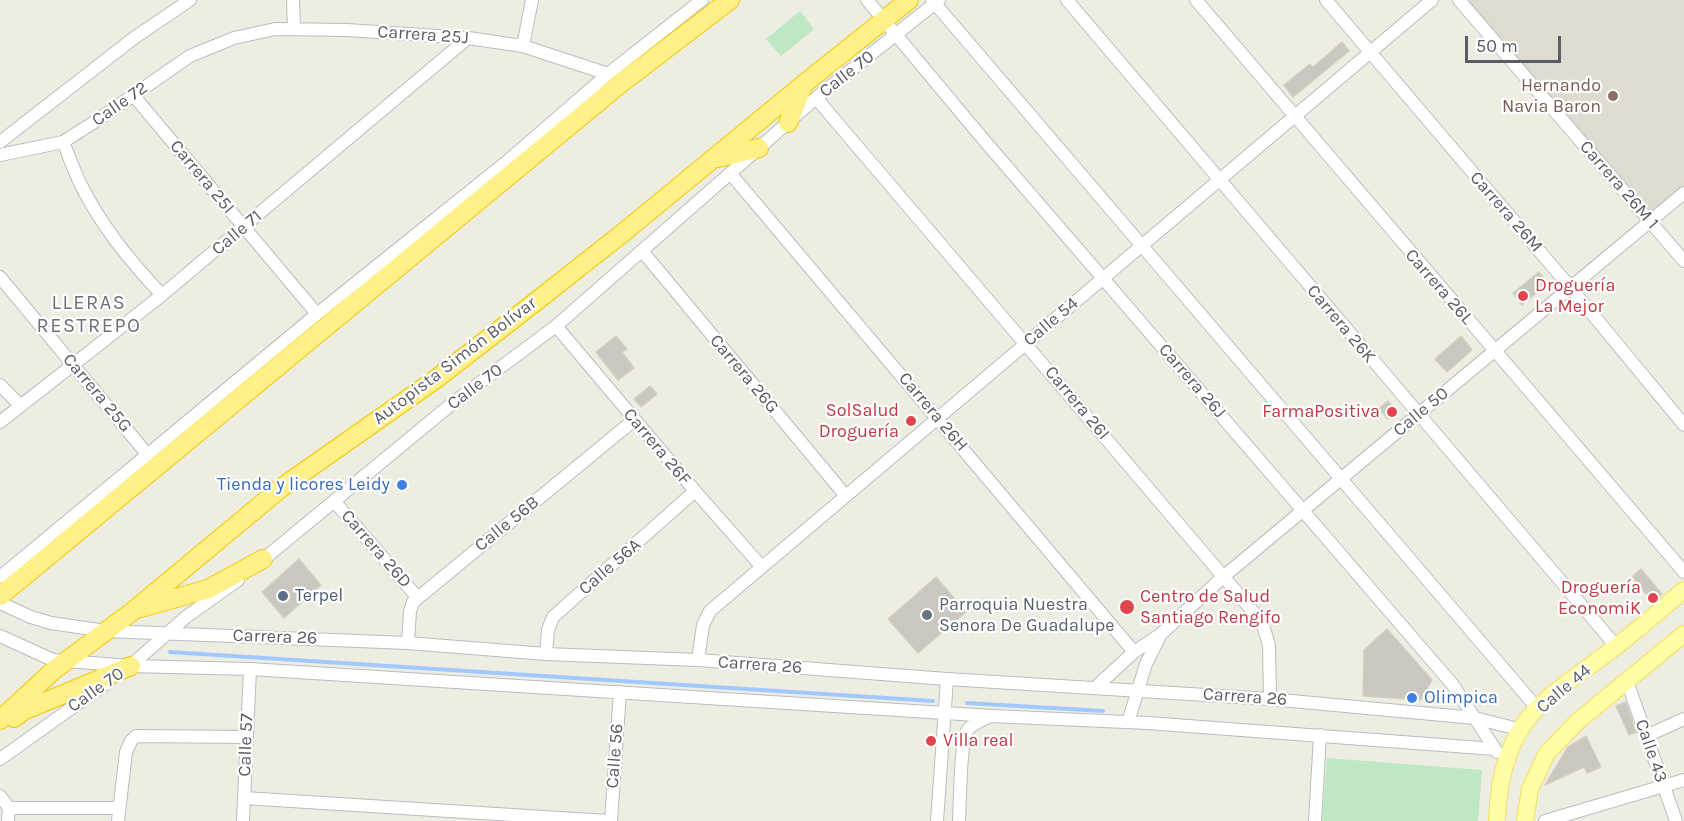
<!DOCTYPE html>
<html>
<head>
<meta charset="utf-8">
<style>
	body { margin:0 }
	#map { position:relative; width:1684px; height:821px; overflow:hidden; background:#eeede2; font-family:Karla,sans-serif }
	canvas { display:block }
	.scale { position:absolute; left:1465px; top:36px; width:96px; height:27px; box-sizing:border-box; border:3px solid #5b5d64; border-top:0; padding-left:8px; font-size:18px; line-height:21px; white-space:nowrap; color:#5b5d64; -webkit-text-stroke:4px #fff; paint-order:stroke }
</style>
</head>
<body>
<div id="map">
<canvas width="1684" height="821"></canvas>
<div class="scale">50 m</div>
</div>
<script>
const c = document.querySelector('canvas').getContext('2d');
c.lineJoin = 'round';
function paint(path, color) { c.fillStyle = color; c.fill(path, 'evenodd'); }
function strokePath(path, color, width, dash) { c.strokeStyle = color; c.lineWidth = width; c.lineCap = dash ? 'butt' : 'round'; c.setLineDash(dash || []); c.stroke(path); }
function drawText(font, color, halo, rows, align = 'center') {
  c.font = font + ' Karla,sans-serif'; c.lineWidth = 4.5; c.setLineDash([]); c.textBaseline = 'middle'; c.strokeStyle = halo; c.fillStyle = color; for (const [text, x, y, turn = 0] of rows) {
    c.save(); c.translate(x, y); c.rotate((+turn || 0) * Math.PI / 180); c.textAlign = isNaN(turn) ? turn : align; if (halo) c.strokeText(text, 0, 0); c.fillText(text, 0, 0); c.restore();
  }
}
paint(new Path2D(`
	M1459,0h225v193l-34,28z`), '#dedcd1');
paint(new Path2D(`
	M800,11l14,18 -33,27 -15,-17z
	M1327,758l155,12 -4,51h-156z`), '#bee7c3');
strokePath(new Path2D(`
	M170,652l763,49
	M967,703l136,8`), '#a1c9ff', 4);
const building = new Path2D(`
	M1342,42l7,9 -56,46 -9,-12 26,-21 3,3z
	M1539,272l9,11 -26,22 -9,-12z
	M616,336l11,13 -5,3 12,16 -16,12 -22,-28z
	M1461,336l11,14 -25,22 -12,-13z
	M650,386l7,8 -16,13 -7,-8z
	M1388,401l9,11 -9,7 -9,-11z
	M299,559l22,26 -37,33 -22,-26z
	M1641,569l21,25 -9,8 -21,-25z
	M936,577l30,35 -48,41 -30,-34z
	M1387,629l45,51 -11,20 -58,-4 1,-46z
	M1626,702l10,30 -7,3 -13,-29z
	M1586,736l15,31 -14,6 -3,-6 -39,18 23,-38z`);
paint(building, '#c9c7bf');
strokePath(building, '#d3d0c0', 1.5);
const minor = new Path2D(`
	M293,0l1,29
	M867,0l116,139 470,546 44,67
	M932,0l605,708
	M1067,0l549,646
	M1196,0l488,572
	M1326,0l244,287 114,138
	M1459,0l225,261
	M523,46l9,-46
	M133,95l184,219
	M816,98l446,524 7,23 1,54
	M0,142l134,-104 56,-38
	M63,142c6,14 11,29 18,43 21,42 49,76 81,110
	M0,155l63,-13 36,-23 91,-63 44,-18 41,-9 72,1 121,8 55,8 85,28
	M730,173l404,479
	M643,252l202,243
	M0,277l147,177
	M556,326l139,165 66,75
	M0,385l20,20
	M0,422l162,-127 306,-257
	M334,501l84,97
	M259,563l195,-161 102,-76 260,-228 123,-98
	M0,577l317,-263 187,-150 104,-90 94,-74
	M0,603l31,14 20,6 55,8 302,12 138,11 152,6 249,19 323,20 205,19 47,12
	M0,636l53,24 78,6 119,3 742,47 156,7 347,26
	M408,643l2,-32 3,-9 221,-182
	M546,654l2,-24 5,-13 142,-126
	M698,660l5,-35 7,-14 722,-611
	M128,668l58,-51 52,-37
	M1627,681l49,140
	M1096,687l38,-35 27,-18 62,-57 461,-384
	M1128,722l18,-58 14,-28
	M1646,736l38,-17
	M0,759l108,-77
	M0,796l9,12 -1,13
	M244,798l363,23
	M9,808h110
	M118,821l8,-69 5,-11 5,-5 111,1
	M243,821l7,-152
	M611,821l9,-129
	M937,821l10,-142
	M959,821c1,-16 1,-79 8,-90 4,-7 16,-11 23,-15
	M1315,821l5,-86
	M1545,821l139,-41`);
const major = new Path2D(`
	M1497,821c1,-40 11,-84 41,-114 20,-20 53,-41 76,-59 24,-18 47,-39 70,-58
	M1525,821l5,-32 17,-36 31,-32 106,-87`);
const highway = new Path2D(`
	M788,123l15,-37
	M718,158l41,-10
	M0,596l620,-512 110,-84
	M141,608l67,-19 55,-30
	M14,718l9,-7 108,-45
	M0,720l54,-50 79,-59 148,-123 155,-109 98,-76 90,-71 181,-149 104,-83`);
strokePath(minor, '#babcc2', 14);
strokePath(major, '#f6de54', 18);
strokePath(highway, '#f0c600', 20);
strokePath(minor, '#fff', 12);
strokePath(major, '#fffda6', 16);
strokePath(highway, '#fff188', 18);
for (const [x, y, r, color] of [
	[1613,96,6,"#8d6e63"],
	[1523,296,6,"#e0444e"],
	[1392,412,6,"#e0444e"],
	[911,421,6,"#e0444e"],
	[402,485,6,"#3f7fe0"],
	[283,596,6,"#5c6f8a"],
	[1653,598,6,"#e0444e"],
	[1127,607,8,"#e0444e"],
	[927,615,6,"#6b7280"],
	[1412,698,6,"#3f7fe0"],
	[931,741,6,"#e0444e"]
]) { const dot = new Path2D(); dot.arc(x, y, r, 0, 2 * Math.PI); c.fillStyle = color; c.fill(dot); strokePath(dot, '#fff', 2); }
drawText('18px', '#5b5d64', '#fff', [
	["Carrera 25J",423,35,4],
	["Calle 70",847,74,-38],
	["Calle 72",120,104,-35],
	["Carrera 25I",202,177,50],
	["Carrera 26M 1",1619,185,49],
	["Carrera 26M",1506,212,49],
	["Calle 71",237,233,-40],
	["Carrera 26L",1439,287,49],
	["Calle 54",1051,322,-40],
	["Carrera 26K",1341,324,50],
	["Autopista Simón Bolívar",455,361,-37],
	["Carrera 26G",744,374,50],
	["Carrera 26J",1192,381,49],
	["Calle 70",475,387,-37],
	["Carrera 25G",97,393,50],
	["Carrera 26I",1077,403,50],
	["Carrera 26H",933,412,50],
	["Calle 50",1421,412,-40],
	["Carrera 26F",657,447,50],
	["Calle 56B",507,524,-39],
	["Carrera 26D",376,549,49],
	["Calle 56A",610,567,-41],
	["Carrera 26",275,637,2],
	["Carrera 26",760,665,4],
	["Calle 44",1564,689,-40],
	["Calle 70",96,690,-35],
	["Carrera 26",1245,697,4],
	["Calle 57",246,745,-88],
	["Calle 43",1651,751,71],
	["Calle 56",615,756,-86]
]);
drawText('18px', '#785e54', '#fff', [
	["Hernando",1601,86],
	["Navia Baron",1601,107]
], 'right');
drawText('18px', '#be3a42', '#fff', [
	["Droguería",1535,286],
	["La Mejor",1535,307],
	["SolSalud",899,411,"right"],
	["Droguería",899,432,"right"],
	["FarmaPositiva",1380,412,"right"],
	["Droguería",1641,588,"right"],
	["EconomiK",1641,609,"right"],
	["Centro de Salud",1140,597],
	["Santiago Rengifo",1140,618],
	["Villa real",943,741]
], 'left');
drawText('18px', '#366cbe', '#fff', [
	["Tienda y licores Leidy",390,485],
	["Olimpica",1424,698,"left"]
], 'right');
drawText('18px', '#4e5e75', '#fff', [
	["Terpel",295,596]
], 'left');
drawText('18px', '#5b616d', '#fff', [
	["Parroquia Nuestra",939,605],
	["Senora De Guadalupe",939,626]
], 'left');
c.letterSpacing = '1.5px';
drawText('20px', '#6c6f76', '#fff', [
	["LLERAS",89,303],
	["RESTREPO",89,326]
]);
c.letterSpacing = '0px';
</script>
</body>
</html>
